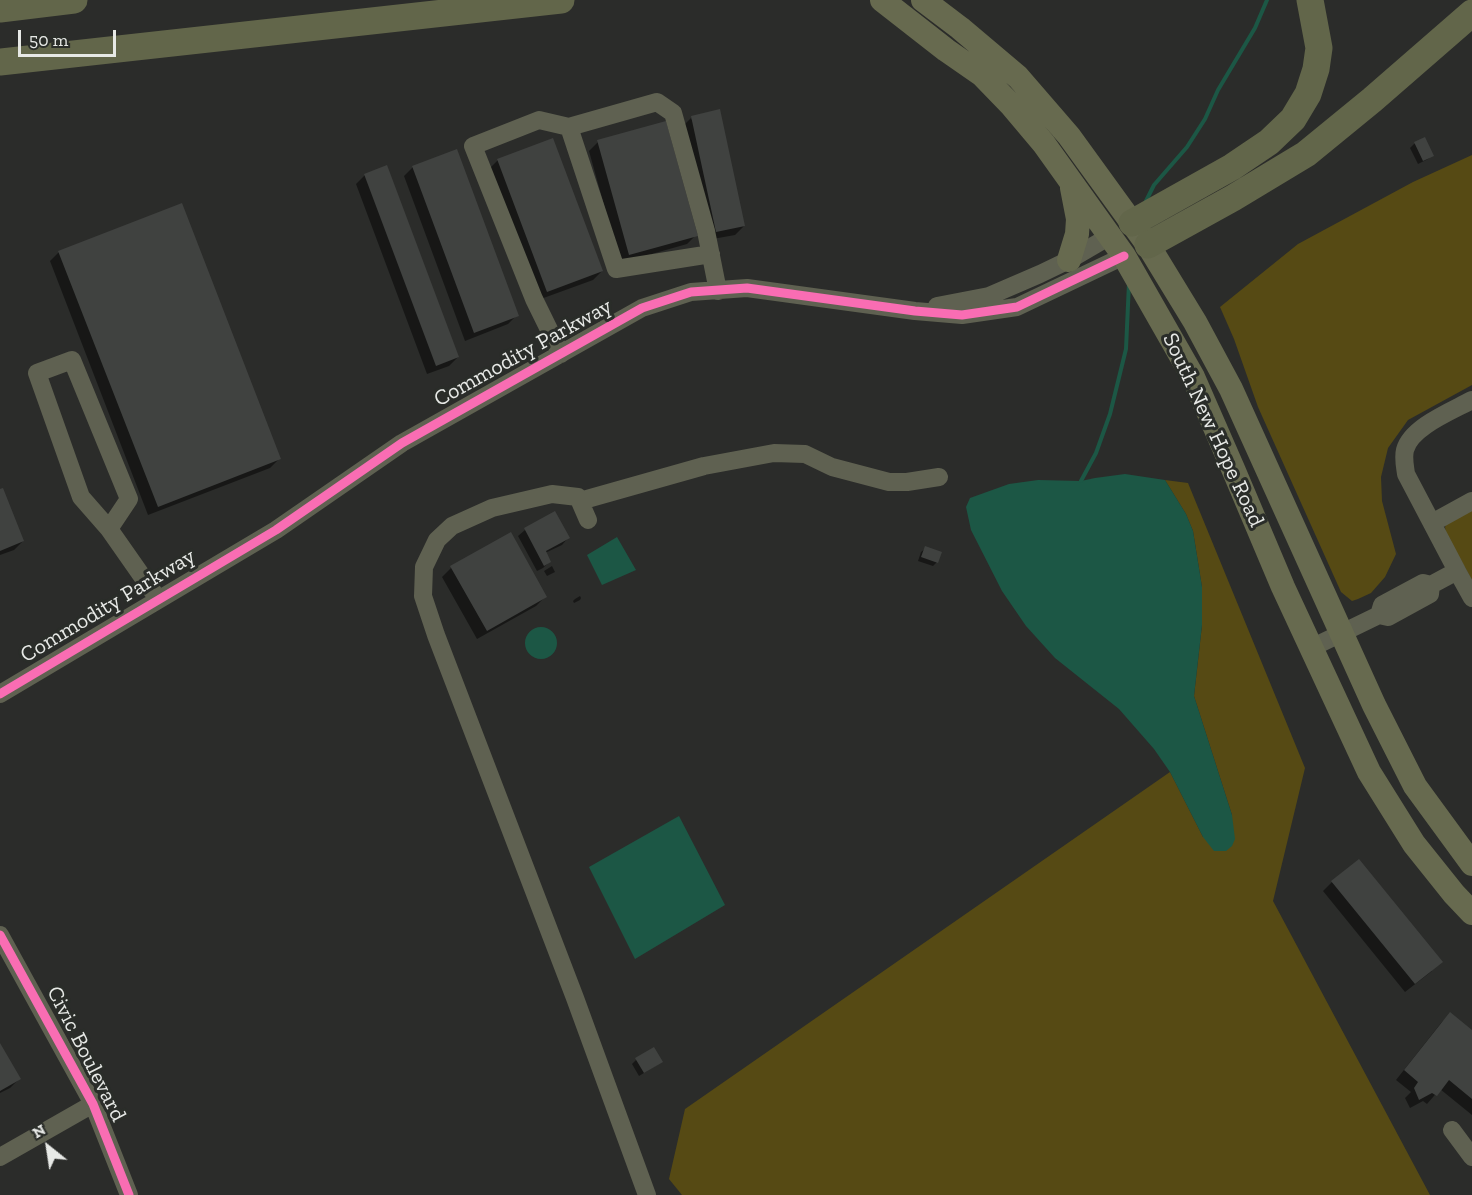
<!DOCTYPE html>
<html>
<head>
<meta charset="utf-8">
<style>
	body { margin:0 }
	#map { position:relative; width:1472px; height:1195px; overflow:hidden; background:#2b2c2a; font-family:"Zilla Slab",serif }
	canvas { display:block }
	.north { position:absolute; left:18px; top:1117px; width:60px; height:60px; -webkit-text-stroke:4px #2a2d29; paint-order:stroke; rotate:330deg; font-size:16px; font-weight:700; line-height:24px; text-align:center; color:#e7e9e6 }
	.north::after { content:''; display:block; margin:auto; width:21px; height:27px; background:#e7e9e6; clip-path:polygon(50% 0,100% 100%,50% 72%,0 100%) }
	.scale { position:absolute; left:18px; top:30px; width:98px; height:27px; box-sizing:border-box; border:3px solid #e7e9e6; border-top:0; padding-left:8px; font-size:18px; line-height:21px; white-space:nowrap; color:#e7e9e6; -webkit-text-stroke:4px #2a2d29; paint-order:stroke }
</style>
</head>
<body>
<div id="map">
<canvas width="1472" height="1195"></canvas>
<div class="north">N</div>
<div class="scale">50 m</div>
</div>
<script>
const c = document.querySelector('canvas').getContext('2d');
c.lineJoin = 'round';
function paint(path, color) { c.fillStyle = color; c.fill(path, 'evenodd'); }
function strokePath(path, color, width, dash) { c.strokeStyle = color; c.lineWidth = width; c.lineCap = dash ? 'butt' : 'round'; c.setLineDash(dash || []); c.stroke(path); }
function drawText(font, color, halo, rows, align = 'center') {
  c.font = font + ' "Zilla Slab",serif'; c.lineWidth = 6; c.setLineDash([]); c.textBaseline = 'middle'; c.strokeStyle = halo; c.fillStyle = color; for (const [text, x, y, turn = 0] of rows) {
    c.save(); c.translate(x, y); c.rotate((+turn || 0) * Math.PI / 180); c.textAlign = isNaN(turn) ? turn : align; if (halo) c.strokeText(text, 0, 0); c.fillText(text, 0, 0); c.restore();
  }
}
paint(new Path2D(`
	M1472,155v230l-64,35 -20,28 -7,29 1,24 14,53 -11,23 -14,16 -13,6 -6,2 -11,-9 -83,-185 -24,-68 -14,-32 78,-63 115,-62z
	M1165,480l23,3 117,285 -32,133 157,294h-748l-13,-16 16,-70 485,-337 33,65 29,-22 -38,-119 8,-71v-38l-9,-56 -7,-17z
	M1472,510v70l-26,-46 -1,-7 2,-4z`), '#564a14');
paint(new Path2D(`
	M1125,474l40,6 21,34 7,17 9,56v38l-8,71 38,119 3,24 -3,7 -6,5h-12l-11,-14 -33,-65 -16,-23 -35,-40 -64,-51 -29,-32 -24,-35 -31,-61 -5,-23 4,-9 39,-14 29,-4 43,1 14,-3z
	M617,537l19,33 -34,15 -15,-30z
	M525 643a16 16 0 1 1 32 0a16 16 0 1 1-32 0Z
	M679,816l46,89 -90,54 -46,-92z`), '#1c5745');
paint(new Path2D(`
	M691,118l53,108 -9,9 -28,5 -25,-113z
	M1424,139l8,16 -4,4 -10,5 -8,-16 4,-4z
	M598,142l98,93 -9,9 -67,19 -31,-112z
	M498,160l104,111 -9,9 -55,20 -49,-131z
	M413,167l104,148 -9,9 -43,17 -61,-165z
	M365,175l93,182 -9,9 -22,8 -71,-190z
	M59,252l220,207 -9,9 -122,47 -98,-254z
	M0,491l23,50 -9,9 -14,5z
	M525,530l43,8 -6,7 -17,8 4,9 -6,6 -6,3 -19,-35z
	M926,548l11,14 -4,4 -15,-5 3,-9z
	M552,566l3,6 -8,4 -3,-5z
	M451,568l94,29 -9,9 -59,33 -35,-62z
	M580,596l1,2 -1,2 -6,3 -1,-2 2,-2z
	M1332,882l100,89 -27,21 -82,-101z
	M1450,1014l22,18v83l-32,-26 -13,15 -4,-3 -13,7 -5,-10 6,-6 -15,-12 45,-57z
	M0,1046l19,33 -9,9 -10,5z
	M636,1060l21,5 -18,11 -7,-12z`), '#0007');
strokePath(new Path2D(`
	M1145,203l9,-18 33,-38 18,-28 13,-29 37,-62 12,-28
	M1081,481l15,-28 14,-39 16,-65 3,-66`), '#1c5745', 4);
paint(new Path2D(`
	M720,109l25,117 -29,6 -25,-116z
	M666,121l32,115 -69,19 -32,-115z
	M1425,137l9,19 -11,5 -9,-19z
	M553,138l50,133 -56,21 -50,-133z
	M457,149l62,167 -45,17 -62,-167z
	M387,165l72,192 -23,9 -72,-192z
	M182,203l99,256 -123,48 -100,-256z
	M3,488l21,53 -24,10v-62z
	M555,511l15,27 -24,13 5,11 -7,4 -20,-38z
	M511,532l36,65 -60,34 -37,-65z
	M925,546l17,6 -4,11 -17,-6z
	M1359,859l84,103 -28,22 -84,-103z
	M1450,1012l22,18v69l-23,-19 -12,16 -5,-3 -13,7 -5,-12 4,-6 -14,-12z
	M0,1043l21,36 -21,12z
	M654,1047l9,15 -19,11 -9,-15z`), '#404240');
strokePath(new Path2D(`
	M569,127l47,142 95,-15
	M937,306l52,-10 51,-22 29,-14 41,-24
	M561,354l-27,-55 -61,-153 66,-26 30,7 88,-25 16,11 33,118 12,60
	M580,501l124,-35 70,-13 31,1 27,13 57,15h18l32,-5
	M588,520l-10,-23 -26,-3 -60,14 -40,18 -15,14 -13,27 -1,29 13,39 139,363 72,197
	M1432,523l40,-22
	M109,529l20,-30 -57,-139 -35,13 44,124 28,32 49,70
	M1457,571l-51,-97c-1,-8 -3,-16 -1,-24 6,-23 47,-39 67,-50
	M1431,585l26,-14 15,27
	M1311,648l68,-33 9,2 42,-23 1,-9 -8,-2 -41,22 -3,10
	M0,694l276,-164 126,-87 240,-135 49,-16 56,-4 168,23 47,4 55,-8 107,-51
	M0,935l93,169 36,91
	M1452,1130l20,27
	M0,1157l93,-53`), '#5f6151', 18);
strokePath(new Path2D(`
	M882,0l64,50 36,25 30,31 32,38 80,112 69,121 41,94 49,116 86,185 45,72 40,50 18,19
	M923,0l37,28 58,49 51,59 79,109 47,77 36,67 143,316 41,81 57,78
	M1069,260l8,-26 1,-15 -6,-31`), '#676a4f', 24);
strokePath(new Path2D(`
	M0,9l74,-9
	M0,62l561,-62
	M1132,223l100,-56 37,-25 24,-23 15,-25 8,-25 3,-21 -9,-48
	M1148,245l85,-47 73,-44 66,-54 100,-87`), '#62664a', 27);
strokePath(new Path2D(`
	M0,694l276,-164 126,-87 240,-135 49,-16 56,-4 168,23 47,4 55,-8 107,-51
	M0,935l93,169 36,91`), '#f96db3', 9);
drawText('22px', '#e7e9e6', '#2a2d29', [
	["Commodity Parkway",523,353,-29],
	["South New Hope Road",1213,430,65],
	["Commodity Parkway",108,606,-31],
	["Civic Boulevard",86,1054,63]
]);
</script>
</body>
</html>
